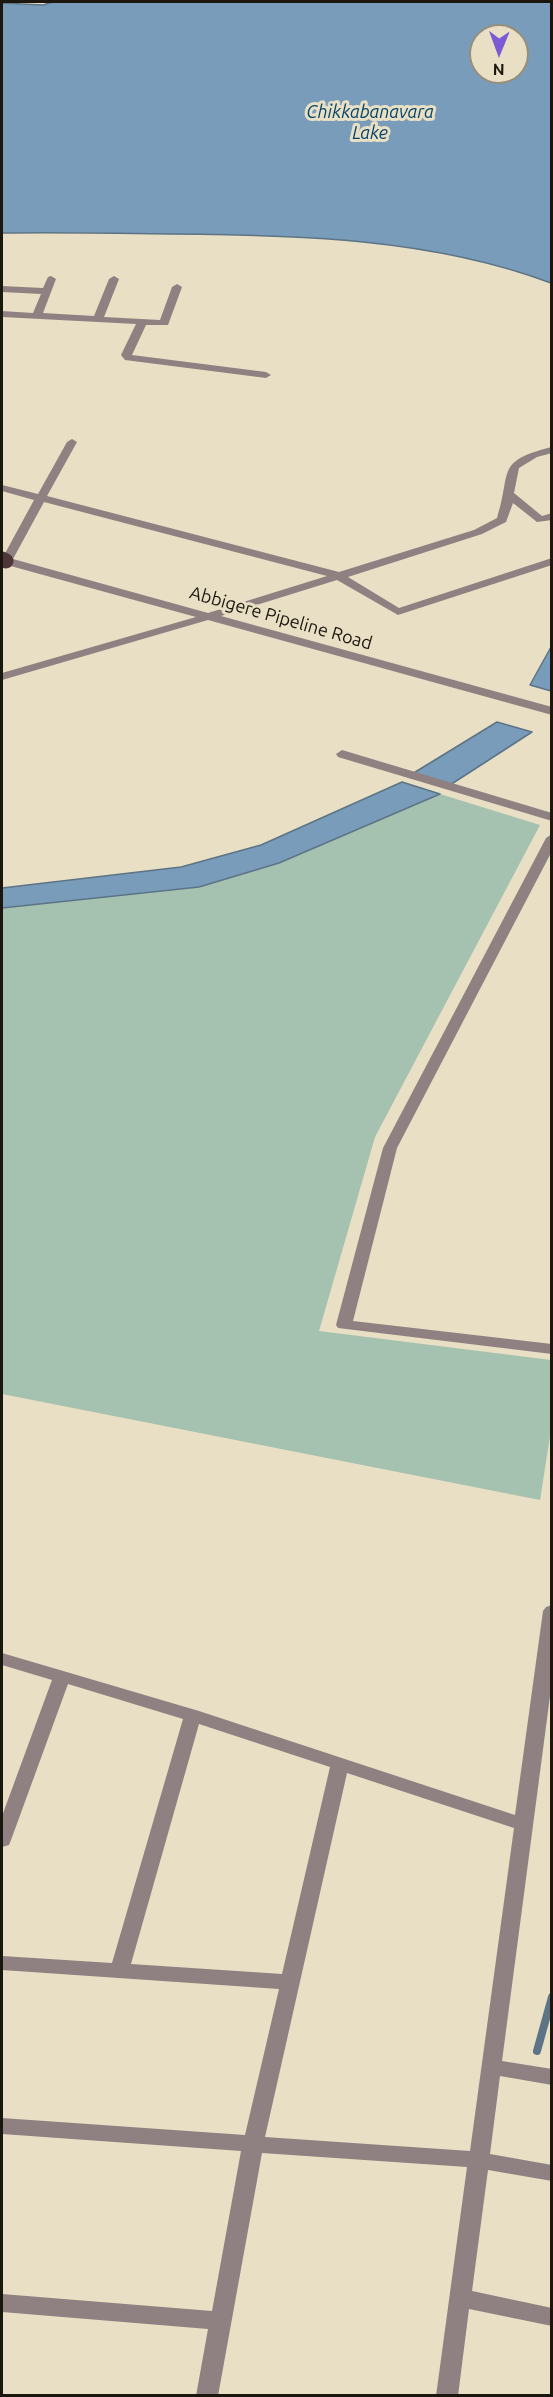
<!DOCTYPE html>
<html>
<head>
<meta charset="utf-8">
<style>
	body { margin:0 }
	#map { position:relative; width:553px; height:2397px; overflow:hidden; background:#e8dfc4; font-family:Ubuntu,sans-serif }
	canvas { display:block }
	.frame { position:absolute; inset:0; border:3px solid #1b170e; pointer-events:none }
	.north { position:absolute; left:469px; top:24px; width:60px; height:60px; box-sizing:border-box; background:#e8dfc4; border:2px solid #968f7b; border-radius:50%; rotate:181deg; font-size:16px; font-weight:700; line-height:24px; text-align:center; color:#1b170e }
	.north::after { content:''; display:block; margin:auto; width:21px; height:27px; background:#7b5ad4; clip-path:polygon(50% 0,100% 100%,50% 72%,0 100%) }
</style>
</head>
<body>
<div id="map">
<canvas width="553" height="2397"></canvas>
<div class="frame"></div>
<div class="north">N</div>
</div>
<script>
const c = document.querySelector('canvas').getContext('2d');
c.lineJoin = 'round';
function paint(path, color) { c.fillStyle = color; c.fill(path, 'evenodd'); }
function strokePath(path, color, width, dash) { c.strokeStyle = color; c.lineWidth = width; c.lineCap = dash ? 'butt' : 'round'; c.setLineDash(dash || []); c.stroke(path); }
function drawText(font, color, halo, rows, align = 'center') {
  c.font = font + ' Ubuntu,sans-serif'; c.lineWidth = 6; c.setLineDash([]); c.textBaseline = 'middle'; c.strokeStyle = halo; c.fillStyle = color; for (const [text, x, y, turn = 0] of rows) {
    c.save(); c.translate(x, y); c.rotate((+turn || 0) * Math.PI / 180); c.textAlign = isNaN(turn) ? turn : align; if (halo) c.strokeText(text, 0, 0); c.fillText(text, 0, 0); c.restore();
  }
}
paint(new Path2D(`
	M440,794l100,31 -165,312 -56,194 232,29v70l-11,70 -538,-106v-486l197,-21 80,-24z`), '#a4c2af');
const water = new Path2D(`
	M53,2h498v281c-120,-45 -254,-48 -381,-49 -56,-1 -112,-2 -168,-1v-230l41,2zM481,36h36v36h-36z
	M551,647v44l-21,-6z
	M497,722l35,10 -82,53 -38,-11z
	M402,782l38,12 -161,69 -80,24 -197,21v-20l179,-21 80,-22z`);
paint(water, '#789cb9');
strokePath(water, '#5c7486', 1.5);
strokePath(new Path2D(`
	M537,2051l15,-54`), '#5c7486', 8);
paint(new Path2D(`
	M114,276l5,3 -15,38 56,3 12,-33 5,-3 5,3 -14,38h-22l-14,30 134,17 5,3 -5,3 -141,-18 -4,-5 15,-31 -134,-7v-6l31,2 8,-19 -39,-2v-6l41,2 5,-11 3,-1 5,3 -13,34 51,3 15,-37z
	M72,439l5,3 -30,54 292,76 135,-42 23,-12c15,-46 -3,-57 55,-71v6l-15,4 -18,11 -5,25 28,23 10,-3v7l-15,2 -24,-19 -7,19 -24,12 -134,43 51,31 153,-50v7l-154,50 -61,-35 -116,36 331,91v8l-344,-95 -206,60v-7l194,-56 -189,-52 -5,1v-7l32,-59 -32,-9v-6l36,9 29,-52zM44,502l283,74 -119,37 -195,-54z
	M342,750l210,63v8l-214,-64 -2,-3z
	M552,834v17l-155,297 -44,173 199,23v10l-214,-26 -2,-3 47,-177 163,-310z
	M552,1605v76l-50,380 50,8v16l-52,-9 -10,78 62,11v16l-64,-11 -16,121 80,17v18l-83,-17 -11,87h-22l31,-229 -205,-14 -44,243h-22l12,-67 -206,-17v-18l210,17 29,-160 -239,-17v-16l243,17 34,-146 -277,-19v-14l110,7 71,-244 -115,-35 -57,156 -2,5 -7,2v-31l50,-136 -50,-15v-12l197,58 316,104 28,-204 3,-4zM199,1724l131,43 -48,207 -151,-10zM347,1773l167,55 -44,323 -205,-14z`), '#8f8181');
strokePath(new Path2D(`
	M2,559l4,2`), '#4d3737', 15);
drawText('italic 18px', '#03456c', '#e8dfc4', [
	["Chikkabanavara",370,112],
	["Lake",370,133]
]);
drawText('18px', '#1b170e', '#e8dfc4', [
	["Abbigere Pipeline Road",281,618,16]
]);
</script>
</body>
</html>
